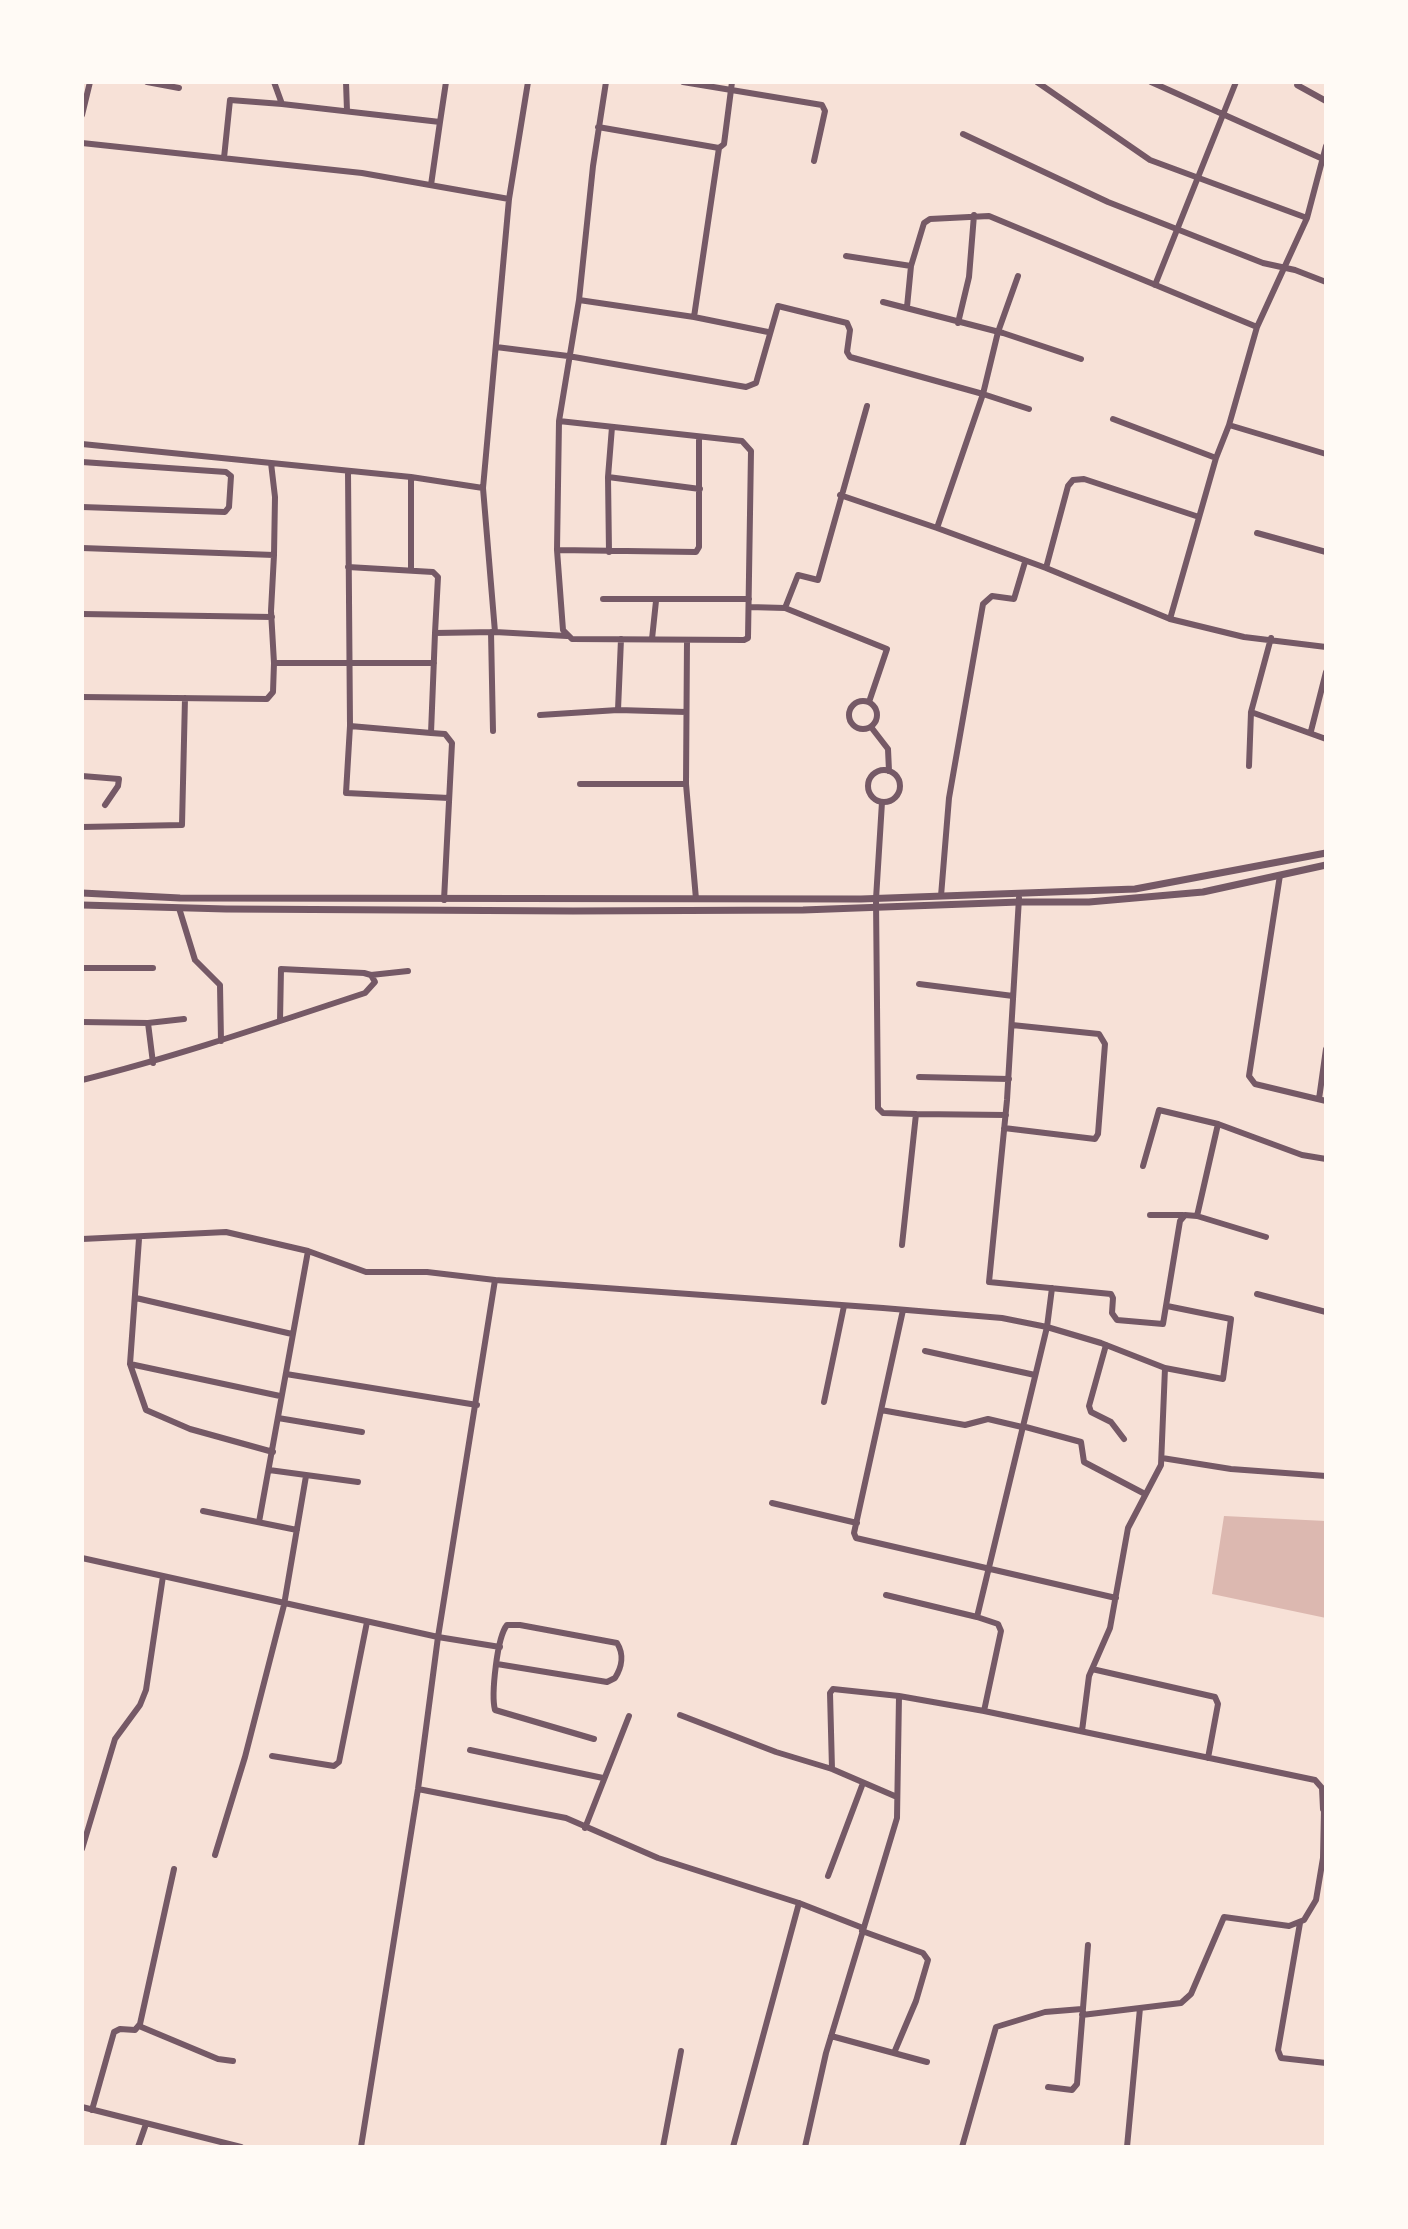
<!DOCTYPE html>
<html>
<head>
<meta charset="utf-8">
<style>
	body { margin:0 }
	#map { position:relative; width:1408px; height:2229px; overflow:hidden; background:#f7e1d7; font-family:"Open Sans",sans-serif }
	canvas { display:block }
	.frame { position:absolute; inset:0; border:84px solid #fffaf5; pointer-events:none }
</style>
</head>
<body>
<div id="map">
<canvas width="1408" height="2229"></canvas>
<div class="frame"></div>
</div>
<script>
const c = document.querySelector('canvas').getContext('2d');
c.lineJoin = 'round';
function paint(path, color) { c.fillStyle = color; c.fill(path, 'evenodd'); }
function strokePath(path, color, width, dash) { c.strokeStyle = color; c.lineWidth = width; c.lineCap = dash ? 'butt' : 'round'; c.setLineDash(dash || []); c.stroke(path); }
paint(new Path2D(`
	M1224,1516l102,5v97l-114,-24z`), '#dcb8b0');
strokePath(new Path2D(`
	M147,82l32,6
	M274,82l8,22 158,18 -9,63
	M346,82l1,29
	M683,82l139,23 3,6 -11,50
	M1037,82l113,78 157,58
	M1151,82l172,77
	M1298,82l-1,3 29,16
	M82,115l8,-33
	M440,122l6,-40
	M598,127l121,21 5,-4 8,-62
	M963,134l145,68 155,61 32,7 31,12
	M82,143l280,30 147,26
	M719,148l-25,169 74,15
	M224,158l6,-58 52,4
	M846,256l65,10
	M1018,276l-20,56 -15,62 46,15
	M1155,285l81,-203
	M579,300l115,17
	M883,302l120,31 78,26
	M907,307l4,-41 13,-43 6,-4 59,-3 268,111
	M958,323l11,-46 5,-62
	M496,347l72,9 178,31 10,-4 22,-77 69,17 3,7 -3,22 3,5 133,37 -46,134 109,40
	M1113,419l103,39
	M559,421l183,20 9,10 -3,187 -4,2 -172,-1 -9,-9 -6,-80z
	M559,421l20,-121 14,-134 13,-84
	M1229,425l28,-98 50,-109 19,-72
	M82,444l329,33 72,11
	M1326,454l-97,-29 -13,33 -46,161 74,18 82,10
	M82,462l144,10 5,4 -2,31 -4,5 -143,-5
	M348,471l2,255 -4,67 103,5
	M608,477l92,12
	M840,495l97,33
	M1257,533l69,19
	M82,548l192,7 1,-58 -4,-34
	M557,550l139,2 3,-5v-110
	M609,552l-1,-75 4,-50
	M274,555l-3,56 3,52h160
	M348,567l85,5 5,5 -3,56
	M411,570v-93
	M603,599h146
	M749,607l36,1 102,41 -18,53
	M785,608l13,-33 20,5 49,-174
	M82,614l190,3
	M1170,619l-124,-51 22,-82 5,-6 11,-1 115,38
	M491,632l2,99
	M495,632l72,4
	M652,639l4,-38
	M687,640l-1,144 10,115
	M82,697l185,2 6,-7 1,-29
	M849 715a14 14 0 1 1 28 0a14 14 0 1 1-28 0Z
	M618,710l3,-71
	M1251,712l75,27
	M540,715l78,-5 68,2
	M350,726l81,7
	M871,727l17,22 1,22
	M1311,731l15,-59
	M1249,766l2,-54 20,-74
	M868 786a16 16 0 1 1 32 0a16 16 0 1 1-32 0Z
	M82,776l37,3 -1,7 -13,19
	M580,784h106
	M882,802l-6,97 2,209 5,5 33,1
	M82,827l100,-2 3,-127
	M1280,875l-31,201 6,8 71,17
	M941,896l8,-98 34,-194 9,-8 22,3 11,-37
	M1019,898l-12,202 -18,182 122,12 2,4 -1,15 5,7 46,4 17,-103 5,-6 12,1 21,-92 84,31 24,4
	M444,900l8,-157 -7,-9 -14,-1 4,-100 60,-1 -12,-144 26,-289 19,-117
	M179,908l16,52 25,25 1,56
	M82,968h71
	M371,975l37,-4
	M919,984l94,12
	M82,1022l66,1 36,-4
	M148,1023l5,40
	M919,1077l90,2
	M82,1080c96,-24 189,-56 283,-87l10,-11 -4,-7 -7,-2 -83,-4 -1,52
	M1319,1099l7,-50
	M1004,1128l91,11 3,-5 7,-90 -6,-10 -87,-9
	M1143,1166l16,-56 59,14
	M1150,1215h33
	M1197,1216l69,21
	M82,1239l144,-7 82,19 58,21h61l68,8
	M139,1239l-9,125 16,46 44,19 83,23
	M902,1245l14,-131 90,1
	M1257,1294l69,18
	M136,1298l156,36
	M903,1310l-49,223 2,5 260,60
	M1106,1345l-17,61 2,6 20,10 13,17
	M925,1351l110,24
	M130,1364l150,32
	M286,1374l191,31
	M824,1402l20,-96
	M881,1410l84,15 23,-6 34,8
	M278,1418l84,14
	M1022,1426l59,16 3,20 61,32
	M1162,1458l69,11 95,7
	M269,1470l89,12
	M772,1503l85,20
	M203,1511l94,19
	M259,1522l49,-271
	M82,1558l356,79 -20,152 -57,358
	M886,1595l91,22
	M500,1647l-62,-10 57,-357 388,28 119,10 45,9 5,-39
	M497,1664l110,18 8,-4c7,-11 9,-24 2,-35l-97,-18h-13c-10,12 -16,70 -12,85l99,29
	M1092,1669l123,28 3,7 -10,54
	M899,1696l85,15 331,69 7,8 1,21
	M984,1711l17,-80 -3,-7 -21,-7 70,-290 54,16 64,25 58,11 8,-60 -64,-13
	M680,1715l96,37 56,17 65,28
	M1082,1731l7,-55 21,-48 18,-100 33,-63 4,-97
	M470,1750l133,28
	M272,1756l62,10 5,-4 28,-140
	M418,1789l148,29 92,40 141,45 64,25
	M585,1828l44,-112
	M82,1849l33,-110 25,-34 6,-15 17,-114
	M215,1855l30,-98 39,-152 22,-129
	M828,1876l35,-93
	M1300,1923l-22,127 3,8 45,5
	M862,1931l61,22 5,7 -12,41 -22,52
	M1082,2015l99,-12 10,-9 33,-77 65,9 15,-6 12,-20 7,-42 1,-49
	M139,2026l79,33 15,2
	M831,2036l96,26
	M1048,2087l24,3 5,-6 11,-139
	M82,2107l159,40
	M92,2110l22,-78 6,-3 15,1 5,-6 34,-155
	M138,2147l8,-23
	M663,2147l18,-96
	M733,2147l66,-244
	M805,2147l21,-94 71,-235 2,-122 -66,-7 -3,4 2,76
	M962,2147l34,-120 49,-15 37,-3
	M1127,2147l13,-139`), '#755966', 6);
strokePath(new Path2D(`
	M82,893l98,5 681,1 274,-10 191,-36
	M82,905l144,4 347,2 230,-1 216,-8h70l114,-10 123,-27`), '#755966', 7);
</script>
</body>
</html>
